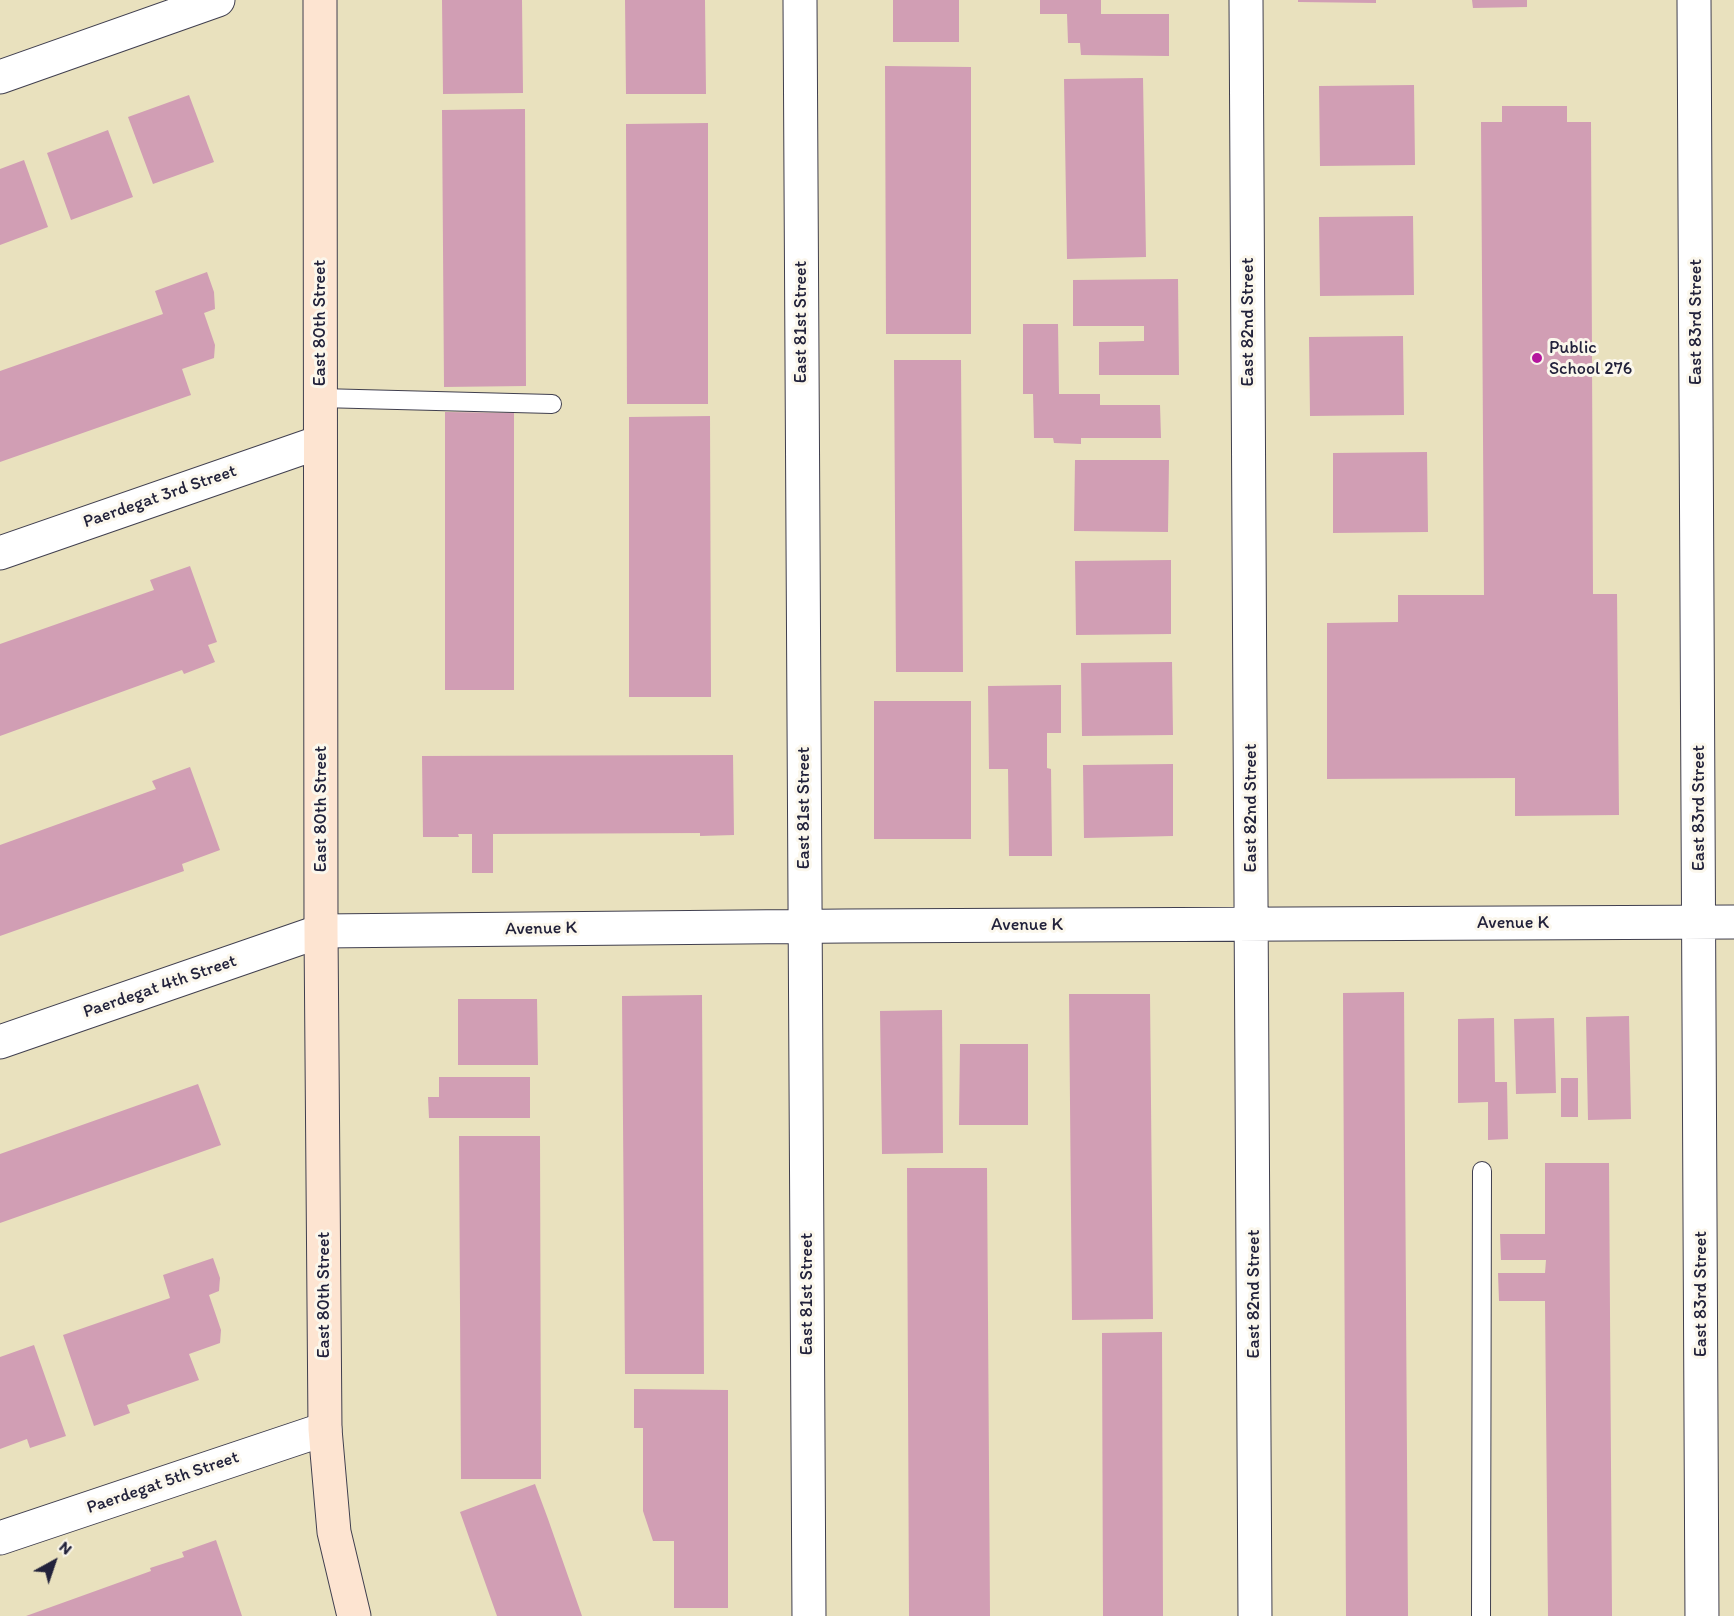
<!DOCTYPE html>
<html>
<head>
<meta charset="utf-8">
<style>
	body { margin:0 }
	#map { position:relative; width:1734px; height:1616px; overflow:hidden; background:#e9e1be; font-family:Itim,sans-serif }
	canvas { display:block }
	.north { position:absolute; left:24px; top:1532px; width:60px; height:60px; -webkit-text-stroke:4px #fbf7ec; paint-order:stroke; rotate:40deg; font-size:16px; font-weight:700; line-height:24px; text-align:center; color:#22223b }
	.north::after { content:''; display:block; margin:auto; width:21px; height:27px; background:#22223b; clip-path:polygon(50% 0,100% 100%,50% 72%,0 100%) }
</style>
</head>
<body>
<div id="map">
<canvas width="1734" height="1616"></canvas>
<div class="north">N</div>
</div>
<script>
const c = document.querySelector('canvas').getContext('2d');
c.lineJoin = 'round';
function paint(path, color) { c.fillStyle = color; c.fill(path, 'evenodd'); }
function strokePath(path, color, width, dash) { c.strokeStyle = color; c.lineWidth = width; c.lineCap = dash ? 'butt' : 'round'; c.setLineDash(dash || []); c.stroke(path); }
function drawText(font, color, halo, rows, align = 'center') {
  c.font = font + ' Itim,sans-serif'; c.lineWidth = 6; c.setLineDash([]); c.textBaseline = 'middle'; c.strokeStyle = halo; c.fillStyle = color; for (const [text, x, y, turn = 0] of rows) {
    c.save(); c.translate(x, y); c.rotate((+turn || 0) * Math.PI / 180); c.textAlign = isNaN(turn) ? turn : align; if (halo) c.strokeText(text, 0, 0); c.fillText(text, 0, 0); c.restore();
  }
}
paint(new Path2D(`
	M442,0h80l1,93 -80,1z
	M625,0h80l1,94h-80z
	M893,0h66v42h-66z
	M1040,0h61v14h68v42l-88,-1 -1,-12h-12l-1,-29h-27z
	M1298,0h78v3l-78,-1z
	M1472,0h55v7l-54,1z
	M885,66l86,1v267h-85z
	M1143,78l3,179 -79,2 -3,-180z
	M1414,85l1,80 -95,1 -1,-80z
	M189,95l25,67 -61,22 -25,-67z
	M1502,106h65v16h24l2,472h24l2,221 -104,1v-38l-188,1v-156l71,-1v-27h86l-3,-473h21z
	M525,109l1,277 -82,1 -2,-277z
	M708,123v281h-81l-1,-280z
	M108,130l25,67 -62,23 -24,-67z
	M24,160l24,67 -48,18v-76z
	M1413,216l1,79 -94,1 -1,-79z
	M207,272l7,20 1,17 -11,4 11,32 -1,13 -32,11 9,26 -191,67v-91l163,-57 -8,-23z
	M1178,279l1,96h-80v-33l45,-1v-15h-71v-46z
	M1023,324h35l1,70h41v11h60l1,33h-80v6l-27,-1 -1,-5h-19l-1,-44h-10z
	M1403,336l1,79 -94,1 -1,-79z
	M894,360h67l2,312h-67z
	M445,412l69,1v277h-69z
	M710,416l1,281h-82v-280z
	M1427,452l1,80 -95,1v-80z
	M1075,460h94l-1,72 -94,-1z
	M1171,560v74l-95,1 -1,-74z
	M190,566l27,76 -9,3 7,17 -31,12 -2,-4 -182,66v-92l154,-54 -4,-10z
	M1172,662l1,73 -91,1 -1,-73z
	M1061,685v48h-14v35l4,1 1,87h-43l-1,-87h-19l-1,-83z
	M874,701h97v138h-97z
	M733,755l1,80 -34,1v-3l-207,1v39h-21v-39h-14l1,3h-36l-1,-81z
	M1173,764v72l-89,2 -1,-73z
	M190,767l30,83 -38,14 2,7 -184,65v-91l156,-56 -4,-8z
	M1404,992l4,624h-62l-3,-623z
	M1069,994h81l3,325 -81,1z
	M702,995l2,379h-79l-3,-378z
	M458,999h79l1,66h-80z
	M942,1010l1,143 -61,1 -2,-143z
	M1629,1016l2,103 -43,1 -2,-103z
	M1494,1018l1,64h12l1,57 -20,1v-38l-30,1v-84z
	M1554,1018l2,75 -40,1 -2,-75z
	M960,1044h68v81h-69z
	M439,1077h91v41h-101l-1,-21h11z
	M1561,1078h17v39h-17z
	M198,1084l23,61 -221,78v-69z
	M459,1136h81l1,343h-80z
	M1545,1163h64l3,453h-64l-3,-315h-46l-1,-28h47l1,-13h-45l-1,-26h45z
	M907,1168h80l3,448h-81z
	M213,1258l7,20 -1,13 -10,4 12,35 -1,13 -31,11 10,26 -72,25 3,8 -36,13 -31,-91 107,-37 -7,-23z
	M1162,1332l1,284h-60l-1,-283z
	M34,1345l32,91 -36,12 -3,-9 -27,10v-92z
	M634,1389l94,1v218h-54v-67h-21l-10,-30v-83h-9z
	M535,1484l13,35 34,97h-85l-37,-104z
	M216,1540l26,76h-216l125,-45 -1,-3 34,-11 -2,-5z`), '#d19eb4');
const lane = new Path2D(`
	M320,398l232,6
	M1481,1616l1,-445`);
const street = new Path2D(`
	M800,0l9,1616
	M1246,0l9,1616
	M1694,0l8,1616
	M0,77l218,-77
	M0,553l320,-111
	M0,1042l321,-111 525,-5 888,-4
	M0,1538l325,-109`);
const secondary = new Path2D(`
	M320,0l1,931 4,498 9,103 20,84`);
strokePath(lane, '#403f4f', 20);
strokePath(street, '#403f4f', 35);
strokePath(secondary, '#403f4f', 35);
strokePath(lane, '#fff', 18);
strokePath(street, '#fff', 33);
strokePath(secondary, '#fde4d1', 33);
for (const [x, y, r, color] of [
	[1537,358,6,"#b5179e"]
]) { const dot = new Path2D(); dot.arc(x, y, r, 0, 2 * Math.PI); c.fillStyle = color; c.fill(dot); strokePath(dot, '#fbf7ec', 2); }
drawText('18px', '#22223b', '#fbf7ec', [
	["East 81st Street",801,322,-90],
	["East 82nd Street",1248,322,-90],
	["East 83rd Street",1696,322,-90],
	["East 80th Street",320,323,-90],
	["Paerdegat 3rd Street",160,497,-19],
	["East 81st Street",804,808,-90],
	["East 82nd Street",1251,808,-90],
	["East 83rd Street",1699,808,-90],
	["East 80th Street",321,809,-90],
	["Avenue K",1513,923],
	["Avenue K",1027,925],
	["Avenue K",541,929,-1],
	["Paerdegat 4th Street",160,987,-19],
	["East 81st Street",807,1294,-90],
	["East 82nd Street",1254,1294,-90],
	["East 83rd Street",1701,1294,-90],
	["East 80th Street",324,1295,-90],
	["Paerdegat 5th Street",163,1483,-19]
]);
drawText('18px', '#22223b', '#fbf7ec', [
	["Public",1549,348],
	["School 276",1549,369]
], 'left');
</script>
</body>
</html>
